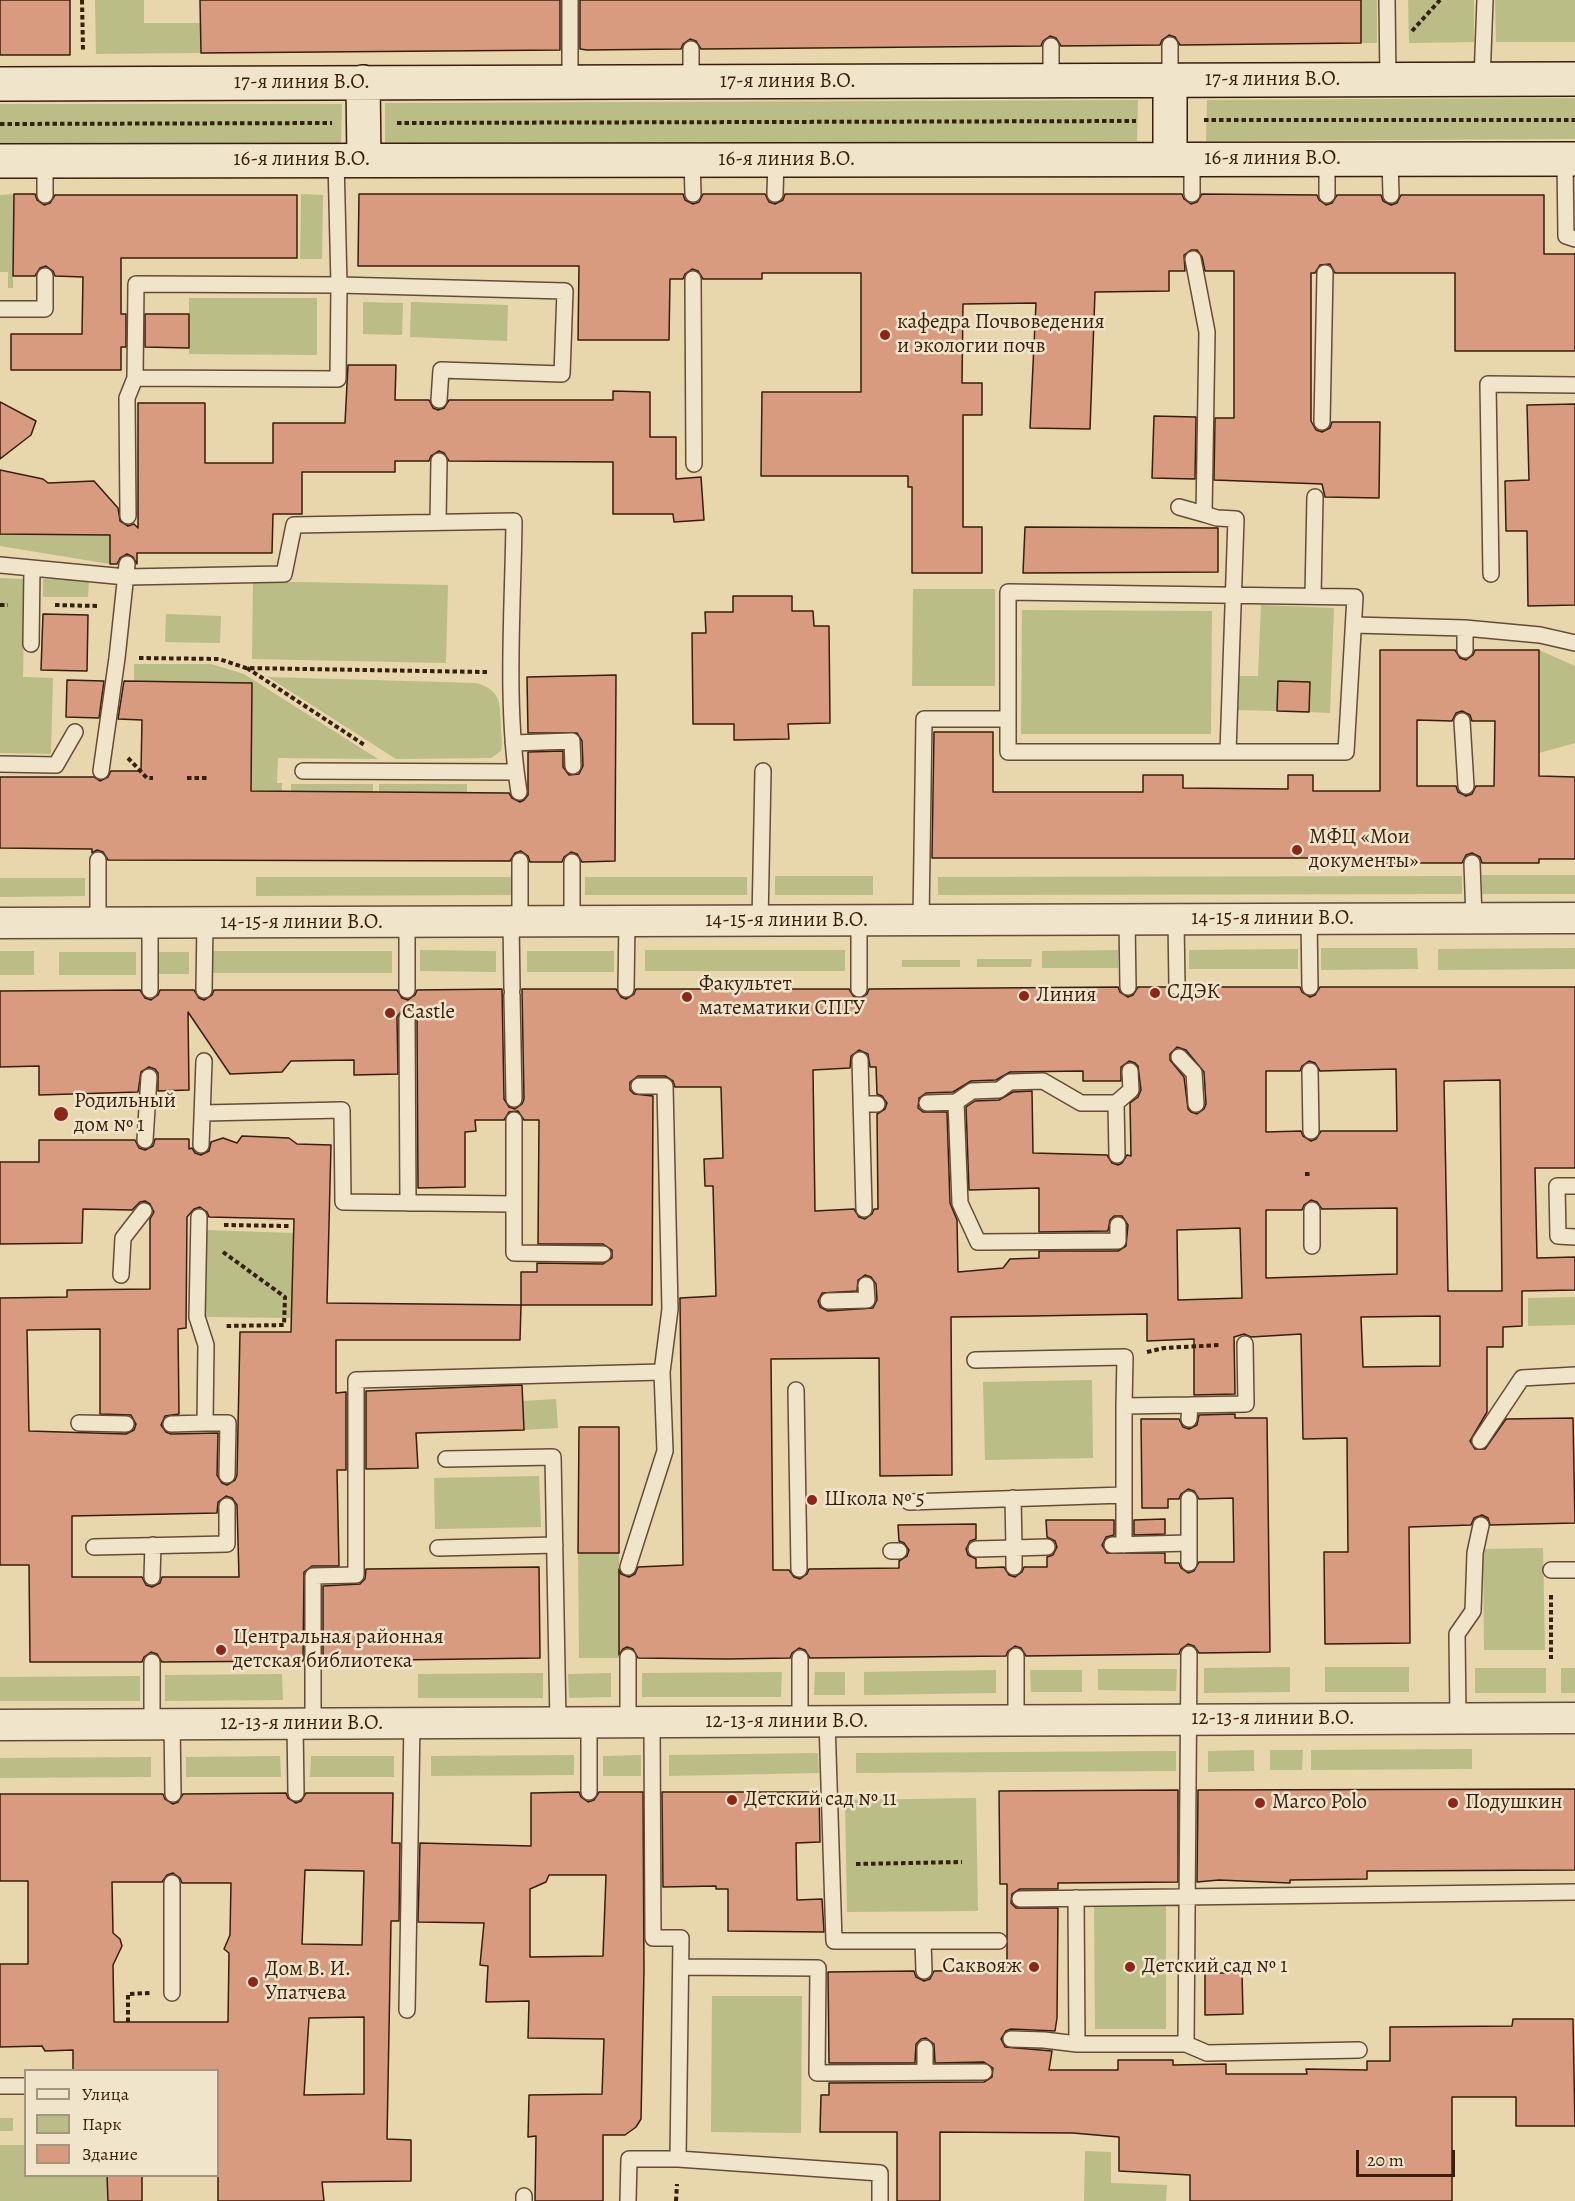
<!DOCTYPE html>
<html>
<head>
<meta charset="utf-8">
<style>
	body { margin:0 }
	#map { position:relative; width:1575px; height:2201px; overflow:hidden; background:#e8d6ad; font-family:Alegreya,serif }
	canvas { display:block }
	.legend { position:absolute; left:24px; top:2069px; width:195px; height:108px; box-sizing:border-box; background:#f0e4ca; border:2px solid #a6957e; margin:0; padding:8px 10px; list-style:none; font-size:18px; color:#381f0b }
	.legend li { display:flex; align-items:center; gap:12px; height:30px }
	.legend b { width:30px; border:2px solid #a6957e }
	.scale { position:absolute; left:1356px; top:2150px; width:99px; height:27px; box-sizing:border-box; border:3px solid #381f0b; border-top:0; padding-left:8px; font-size:18px; line-height:21px; white-space:nowrap; color:#381f0b; -webkit-text-stroke:4px #f0e4ca; paint-order:stroke }
</style>
</head>
<body>
<div id="map">
<canvas width="1575" height="2201"></canvas>
<ul class="legend">
<li><b style="height:8px;background:#f0e4ca"></b>Улица</li>
<li><b style="height:16px;background:#babd86"></b>Парк</li>
<li><b style="height:16px;background:#d89b80"></b>Здание</li>
</ul>
<div class="scale">20 m</div>
</div>
<script>
const c = document.querySelector('canvas').getContext('2d');
c.lineJoin = 'round';
function paint(path, color) { c.fillStyle = color; c.fill(path, 'evenodd'); }
function strokePath(path, color, width, dash) { c.strokeStyle = color; c.lineWidth = width; c.lineCap = dash ? 'butt' : 'round'; c.setLineDash(dash || []); c.stroke(path); }
function drawText(font, color, halo, rows, align = 'center') {
  c.font = font + ' Alegreya,serif'; c.lineWidth = 5; c.setLineDash([]); c.textBaseline = 'middle'; c.strokeStyle = halo; c.fillStyle = color; for (const [text, x, y, turn = 0] of rows) {
    c.save(); c.translate(x, y); c.rotate((+turn || 0) * Math.PI / 180); c.textAlign = isNaN(turn) ? turn : align; if (halo) c.strokeText(text, 0, 0); c.fillText(text, 0, 0); c.restore();
  }
}
paint(new Path2D(`
	M95,0h49v23h56l1,30 -105,1z
	M1361,0h16v43h-16z
	M1408,0h66v42l-65,1z
	M1495,0h80v42h-79z
	M1575,98v41l-369,2 1,-41z
	M1138,100l-1,41 -752,3v-41z
	M0,104h342l-1,40 -341,1z
	M14,194l-1,94h-5v-16h-8v-77z
	M301,194l22,1 -1,64h-22z
	M189,298h128v57l-128,-1z
	M363,302l40,1 -1,32 -39,-1z
	M411,302l97,3 -1,36 -97,-4z
	M0,534l110,1v29l-110,-18z
	M0,578l25,1 -2,98 30,1 -2,76 -51,-1z
	M43,579l46,1 -1,17h-45z
	M253,581l195,4 -2,78 -194,-4z
	M913,589h82v97h-83z
	M1261,605l73,3 -4,105 -21,-1 1,-30 -31,-1 -2,30 -41,-1 1,-34h21z
	M1022,610l190,1 -1,123h-190z
	M166,614l55,2 -1,27 -55,-1z
	M1539,650l36,16v77l-36,10z
	M134,664h77l33,10 134,85 -100,-1 -1,25h5v9l-31,-1v-54l-117,-56z
	M268,677l208,6c26,7 24,22 25,45 0,7 2,16 0,23l-10,7 -95,1z
	M291,784h82v8h-82z
	M379,784h88v8h-88z
	M1482,875h93v19h-93z
	M775,876h98v19h-98z
	M1462,876v18l-524,1v-18z
	M256,877h257v18l-257,1z
	M585,877h162v18h-162z
	M0,878h85v18l-85,1z
	M1321,948h96l1,21 -97,1z
	M1575,948v21l-137,1v-21z
	M1298,949v20h-109v-19z
	M420,950l76,1v21l-76,-1z
	M645,950h200v21h-200z
	M1118,950v18h-76v-17z
	M0,951h34v24h-34z
	M212,951h180v22h-180z
	M527,951h87v21h-87z
	M59,952h77v23h-77z
	M159,952h30v22h-30z
	M977,959h55l-1,8h-54z
	M902,960h58v7h-58z
	M206,1230l88,3 -3,85 -86,-1z
	M1575,1297v28l-47,1v-28z
	M1092,1380l1,78 -108,2 -2,-78z
	M556,1399l2,29 -34,2 -1,-29z
	M539,1476l2,51 -106,2 -1,-51z
	M1543,1548l2,102h-61l-1,-101z
	M578,1553h41v105h-40z
	M1290,1667v25l-86,1v-25z
	M1325,1667h84v25h-84z
	M1475,1668h71v25h-71z
	M1561,1668h14v25h-14z
	M1098,1669h79l-1,22 -78,-1z
	M996,1670v23l-132,2v-23z
	M1030,1670h52v22h-51z
	M782,1672l-1,25h-139v-24z
	M815,1672h30v23h-31z
	M543,1673v25h-125v-24z
	M611,1673v24l-42,1 -1,-24z
	M282,1674l1,26 -118,1v-26z
	M140,1676v25h-140v-24z
	M1472,1749v20l-161,1v-20z
	M1254,1750v21l-46,1v-21z
	M1270,1750h33l-1,20h-32z
	M1176,1751v20l-320,2v-20z
	M818,1753l1,20 -150,3v-21z
	M574,1755v20l-143,1v-20z
	M641,1755v21h-38v-20z
	M280,1756l1,21h-95v-20z
	M311,1756h83v21h-84z
	M151,1757v20l-151,1v-20z
	M976,1798l2,113 -131,1 -2,-112z
	M1094,1906h72v123h-71z
	M712,1996h90l-1,137 -90,-1z
	M0,2118h13v13h-13z
	M0,2145h25l1,31h81v25h-107z
	M1085,2151l26,1v31l56,2 -1,16h-82z`), '#babd86');
const building = new Path2D(`
	M0,0h70v55h-70z
	M200,0h360v50l-359,3z
	M580,0h781v43l-181,2 -5,-8 -6,-2 -7,5 -2,5 -99,1 -5,-8 -6,-2 -7,5 -2,5 -340,3 -5,-8 -6,-2 -7,5 -2,5 -94,1 -7,-1z
	M14,194h21l2,6 7,5 6,-2 5,-8h242v63h-176v56h5v33h-5v23h-110v-36h71l1,-57 -28,-1 -2,-5 -7,-5 -6,2 -5,8h-22z
	M359,194h324l2,6 8,4 6,-2 4,-8h62l4,8 6,2 8,-4 2,-6h397l2,5 7,5 6,-2 5,-8 115,1 2,5 7,5 6,-2 5,-8h44l2,6 8,4 6,-2 4,-8h143v59h31v97h-120v-78h-120l-5,-9 -10,1 -5,8h-4v148l5,9 6,2 8,-4 2,-6h48l-1,76 -54,-1 -3,-13 -108,-4 1,-62h19v-147h-29l-3,-14 -5,-7h-6l-7,5 1,16h-16v20l-74,1 -5,137 -60,-1 6,-125 -73,1 -1,79h20v32h-19v112h19v46h-70v-86h-4v-11h-147l1,-84h99v-119h-99v6h-59l-5,-8 -6,-2 -7,5 -2,5h-13l-1,61h-91l1,-74h-221z
	M145,314h44v34l-44,-1z
	M348,365h48l-1,35h34l4,8 5,2 6,-2 5,-8h164v-9l37,1v45h26v42l25,-2 3,43 -30,2 -1,-8h-60v-52l-164,-1 -5,-8 -5,-2 -8,5 -2,5h-34v11h-93v42h-29l-1,39h-135v11l-4,-7 -6,-3 -7,4 -3,6h-7v-29l-110,-1v-64l43,9 5,4 46,-2 24,27 2,13 8,5 6,-2 4,4v-125h67v60h68v-40h72z
	M0,402l36,19 -5,14 -31,24z
	M1575,404v201l-47,1 -1,-75h-21l-1,-50 24,-1 -2,-75z
	M1154,416l42,1 -1,62 -43,-1z
	M1025,527l193,1v44l-195,1z
	M733,596h59v15h21l1,15h15l1,97 -42,1 1,15 -55,1v-16h-41l-1,-91h14l-1,-21h28z
	M43,614l45,1 -1,56 -46,-1z
	M1380,650h75l5,8 6,2 7,-5 2,-5h64v126l36,1v82h-36v4h-57l-2,-6 -8,-4 -6,2 -4,8h-83v-5h-447l2,-126h59v60h150v-17h40v13l105,1v-14h25v16h67zM1462,711l8,4 2,6h23l-1,65h-18l-4,8 -6,2 -8,-4 -2,-6h-39v-66l35,1 4,-8z
	M616,675l-1,186 -33,1 -5,-8 -6,-2 -7,5 -2,5h-32l-2,-6 -7,-5 -6,2 -5,8 -402,-1 -5,-8 -6,-2 -5,3v-4l-92,-1v-71h94l6,4 8,-4 3,-6h30l1,-51 -24,-1 6,-38 128,2 -1,108 258,2 3,5 8,4 4,-2 4,-5v-43l35,-1v16l6,8 10,-1 4,-8 -1,-25 -5,-8h-49l-1,-56z
	M67,680l37,1 -5,37 -33,-1z
	M1278,681l32,1 -1,30 -32,-1z
	M1118,987l2,5 8,5 5,-2 5,-8h29l2,5 8,5 5,-2 5,-8h113l2,5 8,5 5,-2 5,-8h255v181h-40l2,90 38,-1v33l-53,1v35l-19,1v20h-16v65l-17,29 5,8h10l21,-30 67,-1 2,105 -85,2 -2,-7 -6,-3 -8,3 -3,7 -62,2 1,116 -85,1 -1,-92h24l-1,-114 -44,1 -2,-105 -50,3 -7,-3 -10,3 1,57 -41,1v-56l-47,2v-27l-115,2 -81,1 1,158 -72,1 -1,-118 -108,1 2,211h16l5,7 6,2 7,-5 2,-5 90,-1v-7l8,-5 2,-6 -5,-7 -5,-2 -1,-16 78,-1v15l-6,2 -4,8 2,6 8,4v9l28,-1 5,8 6,2 7,-5 2,-5h23v-10l6,-2 4,-8 -2,-6 -8,-4 -1,-17h68v15l-8,2 -4,8 5,8h58v10h14l2,5 7,5 6,-2 5,-9h35l-1,-64 -34,1 -5,-8 -6,-2 -7,5 -2,5h-11v9h-26l-1,-89h38l4,8 6,2 8,-4 2,-10 36,-1v4h32l3,234 -71,1 -5,-7 -6,-2 -7,5 -2,5 -153,2 -5,-8 -6,-2 -7,5 -2,5 -196,2 -5,-8 -6,-2 -7,5 -2,5 -63,1 -89,-1 -5,-9 -6,-2 -4,2 -4,6v-86l2,5 8,3 6,-3 3,-7 45,-2 -3,-267 36,-2 -3,-110h-8l-1,-27 19,-1 -2,-71h-46l-2,-6 -8,-5h-27l-8,6v8l4,4 19,2 -1,209h-131v-33h16v-9l66,1 9,-6v-8l-9,-6h-65l1,-124h-15l-6,-9 -9,1 -5,8h-29l1,11 -11,1v55l-47,1 -1,-170 -6,-9h-8l-6,8 1,57 -44,1v-15l-63,1 -9,11 -52,2 -42,-62 1,78 -31,1v-18l-3,-4 -6,-2 -8,5 -3,20 -99,3v-29l-39,1v-76l140,-1 5,8 6,2 7,-5 2,-5h34l5,8 5,2 8,-5 2,-5h183l5,8 6,2 7,-5 2,-5 85,-1 2,110 5,8 6,2 7,-5 2,-5 -2,-110h94l5,8 5,2 8,-5 2,-5h213l5,8 6,2 7,-5 2,-5zM1177,1047l9,3 18,22 2,32 -2,5 -7,5 -6,-2 -3,-3 -4,-32 -14,-17v-6zM859,1050l9,4 2,13h6l1,27 5,2 5,7 -2,6 -8,5 1,95h-4l-2,5 -7,5 -6,-2 -5,-8 -39,2 -2,-141 37,-2 1,-12zM1129,1061l6,2 3,3 3,24 -3,7 -8,6 1,53 -4,-1 -5,8 -4,2 -6,-2 -5,-8 -74,-2 -1,-62 -19,1 -14,8 -24,1 -9,6 3,83 70,-2v44l69,-1 2,-11 4,-4h8l6,9 -2,21 -8,5h-79v7l-29,1 -7,9 -45,4 -1,-52 -7,-17 -3,-91h-24l-5,-4 1,-10 7,-5 27,-1 18,-11 25,-1 14,-8 73,-1v10h38v-14zM1309,1061l6,2 5,8 76,-2 1,62h-76l-5,8 -5,2 -8,-5 -2,-5 -35,1v-61h34l2,-5zM1500,1080l2,211h-54l-4,-210zM1311,1200l6,2 5,7 75,-1v66l-131,4v-68h36l2,-5zM1240,1228l2,70 -64,2 -1,-70zM865,1275l6,2 5,7 1,16 -4,8 -45,3 -8,-4 -2,-6 4,-8 35,-2 1,-11zM1440,1316v50l-77,1 -2,-50z
	M242,1136l47,2 8,6 34,1 -4,158 194,2 -1,35h-184v53l10,-1v78h-9l2,96h-27l-8,6 -1,89 -141,1 -5,-8 -6,-2 -7,5 -2,5h-112l-1,-97h-29v-267l67,-1v-7l83,-1v-70l4,-7 -4,-8 -5,-3 -5,1 -8,8 -49,-1 -1,34 -82,1v-82h39v-22h96l4,8 6,2 8,-4 2,-7h34v10l3,-1 3,5 6,2 8,-4 2,-9 12,-4 14,5zM200,1207l7,5 2,5 85,2 -3,113h-51l-3,143 -2,5 -8,5 -5,-2 -5,-8 1,-42 -47,1 -5,-2 -5,-7 4,-9 14,-2 -1,-85 8,-1 1,-111 7,-8zM100,1329v85l31,1 5,9 -2,6 -8,4 -97,-3 -2,-101zM226,1496l6,2 5,7 2,72h-77l-2,6 -8,4 -6,-2 -4,-8h-70v-61l145,-3 1,-11z
	M522,1385l2,45 -108,3 2,35 -52,1v-78z
	M579,1427h40v126h-41z
	M1165,1519v15l-31,1v-15z
	M539,1567l1,91 -217,3v-75l37,-2 5,-5 1,-10z
	M1575,1789v81l-208,1v8l-77,1v3l-71,-3 -22,2 1,-92z
	M1178,1790v92l-120,1v6h-38l-8,5 -1,9 5,5h42l-1,110 -2,13 -44,-2 -5,2 -5,8 4,8 47,4 -3,19h69v-10h55v5l53,-1v10h81l-1,-5 61,1v-9h23v-34l122,-1 1,-7h60l2,107h-59v-29h-64v104h-262v-26l-71,-4v-34l-46,-4 -133,-1v69h-43v-69h-77l1,-37h8v-12l155,-1 8,-5 1,-9 -9,-6 -49,1 -1,-19 -8,-6 -5,1 -5,5 -1,19h-86l-1,-91 86,-1 2,6 8,4 6,-2 4,-8 73,-1v-86h-7l-1,-93z
	M579,1792l2,5 7,5 6,-2 5,-8h44l1,179 -3,148 -5,8 -11,8h-22v66h-68l1,-65 -8,1 1,-42 73,-1 2,-55 -76,-1 1,-37 -43,1 2,-36 -8,-1 4,-42 -66,-1 2,-79 111,3v-53zM549,1875h57l-3,81 -73,1v-68l16,-7z
	M662,1792h157l1,50 -24,1 1,57 25,-1 2,33 -96,-1v-42h-12v-3l-53,1z
	M286,1793l2,5 8,5 5,-2 5,-8h87l-1,50h8l-1,78h-8l-4,218 24,1v41l-89,1 2,19h-106v-131h-145v-20l-28,1 -3,-5 -42,1v-83h28v-83h-28v-87h163l2,5 8,5 5,-2 5,-8zM305,1870l59,1 -2,74 -60,-1zM173,1873l7,5 2,5h49l-1,52 -6,14 5,4 -1,69h-114l-1,-57 9,-19 -2,-7 -7,-6 -1,-51h50l5,-7zM364,2017v77l-60,1 5,-77z
	M1205,1973h37l1,41 -38,1z
	M107,2175h35v26h-34z`);
paint(building, '#d89b80');
strokePath(building, '#381f0b', 1.5);
const lane = new Path2D(`
	M570,0v82
	M1387,0l1,80
	M1051,46v35
	M691,49v33
	M1170,80v-35
	M1482,80l3,-80
	M1327,159v36
	M1390,159l1,36
	M1565,159l1,77 9,3
	M692,160l1,34
	M45,161v34
	M775,194l1,-34
	M1192,194v-35
	M1193,259l14,73 -3,182 13,4 19,1 -8,233
	M693,279l1,185
	M0,309h45v-33
	M135,378l203,1 1,-94 226,6 -3,83 -121,-4 -2,30
	M1322,422l3,-149
	M1179,507l25,7
	M128,516l-1,-118 8,-20 1,-94 203,1 -3,-125
	M438,521l1,-60
	M0,565l126,12 158,-3 10,-49 220,-4c-1,89 -9,184 5,271
	M1491,574l-3,-190 87,1
	M1313,596l2,-99
	M1354,625l111,3v22
	M1465,628l75,7 35,8
	M31,644l1,-75
	M1462,721l4,65
	M513,743l59,-2 1,25
	M0,764l56,1 19,-33
	M101,771l16,-113 10,-94
	M303,771l213,1
	M98,860v63
	M520,861v60
	M1472,863l2,56
	M1309,919l1,68
	M859,920v69
	M921,920l3,-201h84v33h338l9,-155 -347,-5v127
	M1127,920l1,67
	M1176,920l1,67
	M760,921l3,-150
	M407,922v68
	M511,922l1,67
	M572,922v-60
	M626,989l1,-68
	M150,990v-67
	M204,990l1,-67
	M512,995l2,104
	M407,1018l1,185
	M1179,1057l15,16 2,31
	M860,1060l4,149
	M1310,1071l1,60
	M956,1102l4,101 18,39 140,-1v-16
	M927,1103l29,-1 16,-11 27,-1 11,-8 33,-1 38,22h35
	M861,1104h16
	M203,1113l139,-3 1,92 171,2
	M514,1120v133l89,1
	M145,1140l4,-63
	M201,1145l3,-84
	M1117,1155l-1,-52 15,-13 -1,-19
	M1575,1186h-18l1,50 17,1
	M199,1217l-2,100 9,28 -1,78h23l-1,52
	M1312,1246v-36
	M121,1275l2,-37 21,-27
	M828,1301l39,-1 -1,-15
	M975,1360l150,-3 -1,49
	M796,1390l3,179
	M1189,1419l1,-14 56,-1 -1,-60
	M79,1423l47,1
	M171,1424l34,-1
	M1480,1441l42,-63 53,-3
	M446,1459l107,-2 5,265
	M1013,1498l1,50 33,-1
	M909,1502l215,-7
	M1189,1543v-44
	M1112,1545l77,-2v20
	M1124,1545v-139l66,-1
	M94,1547l133,-3v-38
	M438,1548l117,-3
	M976,1549l38,-1v19
	M891,1551h8
	M628,1567l37,-116 -3,-79 8,-63 -5,-223h-26
	M1551,1570h24
	M152,1577l1,-32
	M1016,1656v64
	M800,1658v64
	M1458,1719l-1,-85 16,-23 2,-58 6,-28
	M827,1721l7,220h165
	M589,1722v70
	M628,1722v-65
	M152,1724v-62
	M172,1724l1,70
	M295,1724l1,69
	M313,1724v-148l43,-1v-195l306,-8
	M1076,1898l1,146
	M1020,1899l555,-7
	M923,1941l1,30
	M682,1967l136,1 -1,105 167,-1
	M172,1993v-110
	M407,2010l5,-287
	M1011,2039l33,1 33,4h109l3,-390
	M1186,2044l21,9 152,-3
	M925,2048v24
	M0,2086h26
	M678,2159l202,14v28
	M524,2201v-5
	M628,2201l1,-42h49l3,-221h-28l-1,-216`);
const street = new Path2D(`
	M0,923l1575,-5
	M0,1725l1575,-7`);
const secondary = new Path2D(`
	M363,82l1,78
	M0,84l1575,-5
	M1170,159v-79
	M0,161l1575,-2`);
strokePath(lane, '#644d34', 18);
strokePath(street, '#644d34', 33);
strokePath(secondary, '#381f0b', 36);
strokePath(new Path2D(`
	M82,0l1,50
	M1412,31l28,-31
	M1204,120h371
	M397,123l739,-2
	M0,124l332,-1
	M0,605h8
	M55,605l43,1
	M139,658l80,1 27,9 241,4
	M247,668l119,78
	M128,758l19,20h6
	M187,778h21
	M1305,1174h7
	M224,1225l65,1
	M223,1252l62,45 -1,28 -59,1
	M1147,1352l17,-4 56,-3
	M1551,1595v64
	M856,1864l106,-2
	M128,2022v-28l22,-1
	M676,2201l1,-17`), '#381f0b', 4, [4.5, 3]);
strokePath(lane, '#f0e4ca', 15);
strokePath(street, '#f0e4ca', 30);
strokePath(secondary, '#f0e4ca', 33);
for (const [x, y, r, color] of [
	[885,335,6,"#8f2418"],
	[1297,850,6,"#8f2418"],
	[1155,993,6,"#8f2418"],
	[1024,996,6,"#8f2418"],
	[687,997,6,"#8f2418"],
	[390,1013,6,"#8f2418"],
	[61,1114,8,"#8f2418"],
	[812,1500,6,"#8f2418"],
	[221,1650,6,"#8f2418"],
	[732,1800,6,"#8f2418"],
	[1260,1803,6,"#8f2418"],
	[1453,1803,6,"#8f2418"],
	[1034,1967,6,"#8f2418"],
	[1130,1967,6,"#8f2418"],
	[253,1982,6,"#8f2418"]
]) { const dot = new Path2D(); dot.arc(x, y, r, 0, 2 * Math.PI); c.fillStyle = color; c.fill(dot); strokePath(dot, '#f0e4ca', 2); }
drawText('21px', '#381f0b', '#f0e4ca', [
	["17-я линия В.О.",1273,80],
	["17-я линия В.О.",788,82],
	["17-я линия В.О.",302,83],
	["16-я линия В.О.",1273,159],
	["16-я линия В.О.",302,160],
	["16-я линия В.О.",787,160],
	["14-15-я линии В.О.",1273,919],
	["14-15-я линии В.О.",787,921],
	["14-15-я линии В.О.",302,923],
	["12-13-я линии В.О.",1273,1719],
	["12-13-я линии В.О.",787,1722],
	["12-13-я линии В.О.",302,1724]
]);
drawText('21px', '#381f0b', '#f0e4ca', [
	["кафедра Почвоведения",897,323],
	["и экологии почв",897,347],
	["МФЦ «Мои",1309,838],
	["документы»",1309,862],
	["Факультет",699,985],
	["математики СПГУ",699,1009],
	["СДЭК",1167,993],
	["Линия",1036,996],
	["Castle",402,1013],
	["Родильный",74,1102],
	["дом № 1",74,1126],
	["Школа № 5",824,1500],
	["Центральная районная",233,1638],
	["детская библиотека",233,1662],
	["Детский сад № 11",744,1800],
	["Marco Polo",1272,1803],
	["Подушкин",1465,1803],
	["Саквояж",1022,1967,"right"],
	["Детский сад № 1",1142,1967],
	["Дом В. И.",265,1970],
	["Упатчева",265,1994]
], 'left');
</script>
</body>
</html>
